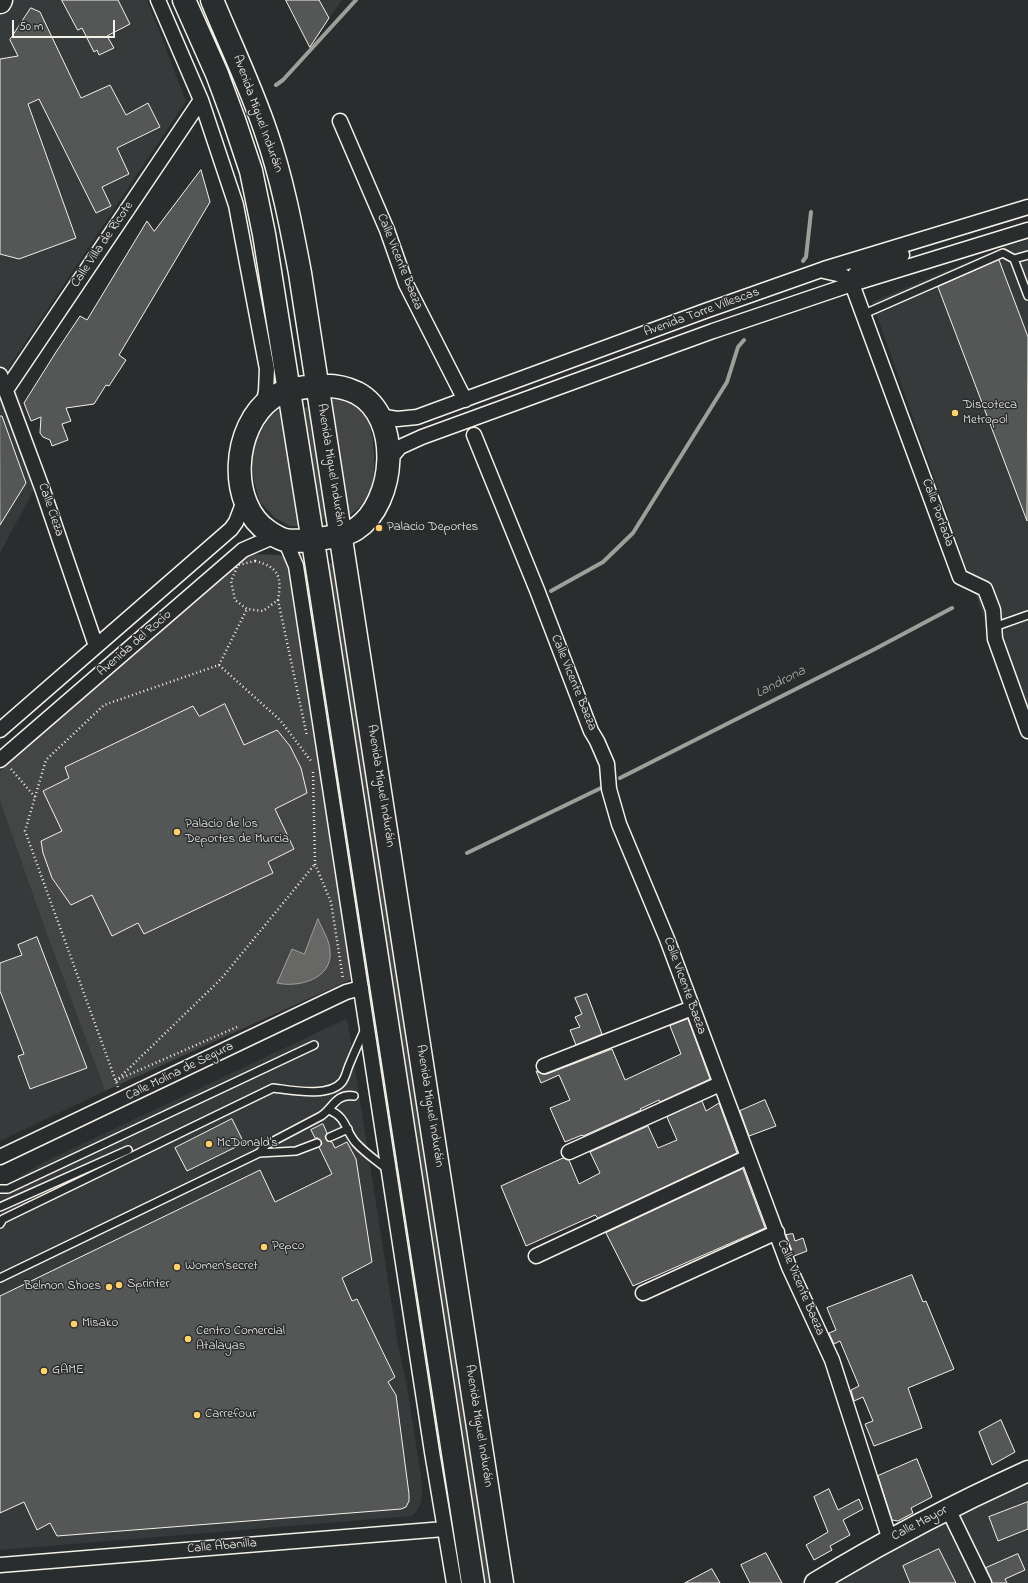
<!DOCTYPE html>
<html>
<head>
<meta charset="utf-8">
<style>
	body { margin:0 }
	#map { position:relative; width:1028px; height:1583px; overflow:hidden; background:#2a2d2e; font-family:"Indie Flower",sans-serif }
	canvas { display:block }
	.scale { position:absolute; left:12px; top:20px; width:103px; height:18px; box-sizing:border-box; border:2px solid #f4f1e8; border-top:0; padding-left:5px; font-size:12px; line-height:14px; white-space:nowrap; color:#f4f1e8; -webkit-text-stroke:3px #2a2d2e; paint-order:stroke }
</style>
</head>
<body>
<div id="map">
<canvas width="1028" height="1583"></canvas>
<div class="scale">50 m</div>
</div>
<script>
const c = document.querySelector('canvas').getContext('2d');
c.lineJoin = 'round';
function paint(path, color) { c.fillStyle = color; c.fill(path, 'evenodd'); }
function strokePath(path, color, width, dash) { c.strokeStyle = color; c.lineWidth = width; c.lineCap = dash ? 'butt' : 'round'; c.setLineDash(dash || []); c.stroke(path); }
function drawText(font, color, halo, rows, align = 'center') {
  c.font = font + ' "Indie Flower",sans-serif'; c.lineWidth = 3; c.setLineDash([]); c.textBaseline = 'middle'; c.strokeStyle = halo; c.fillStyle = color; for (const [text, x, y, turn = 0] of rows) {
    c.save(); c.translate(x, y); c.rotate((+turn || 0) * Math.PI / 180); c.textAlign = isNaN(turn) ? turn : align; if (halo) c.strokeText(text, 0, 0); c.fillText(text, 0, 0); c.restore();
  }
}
paint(new Path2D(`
	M0,0h147l39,101 -177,266 35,104 -44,82z
	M286,0h56l-32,47z
	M1028,240v502l-156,-440 129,-54z
	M0,801l41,117 64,173 -105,50z
	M346,1019l2,4 5,32 45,290 9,41 14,91 1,19 -2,9 -4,7 -5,4 -411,34v-333l1,-1 -1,-23 6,-8 36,-22z
	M1028,1471v112h-213z`), '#373a3a');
paint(new Path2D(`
	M330,397c3,0 9,-1 12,0 6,2 21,14 24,20 9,16 11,57 4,75 -4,9 -12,17 -20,23z
	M311,406l17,112 -8,2 -16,-112z
	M280,410l20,116h-10l-15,-8 -15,-16 -6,-21 -2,-20 4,-20 13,-25z
	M251,554l29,1 10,7 61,403 -1,15 -245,111 -64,-173 -41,-117v-30zM225,704l19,41 33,-15c15,19 26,39 30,63l-32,16 19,40 -26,13 5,11 -129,61 -6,-11 -26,13 -20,-41 -21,10 -19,-27 -9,-25 19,-22 -19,-40 26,-13 -4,-11 128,-61 6,10z
	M325,563h10l4,41 84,530 68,449h-9z`), '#444645');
const water = new Path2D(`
	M318,919c4,10 12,22 12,32 3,28 -32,37 -53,32l15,-34 12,5z`);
paint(water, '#676866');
strokePath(water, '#9f9f9a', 1);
strokePath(new Path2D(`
	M276,85l7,-5 73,-80
	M803,261l3,-4 5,-45
	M551,591l52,-29 30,-29 94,-151 11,-35 6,-7
	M620,778l253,-128 79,-42
	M467,853l136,-66 1,-4`), '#9f9f9a', 4);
const building = new Path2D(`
	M62,0h56l12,24 -23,12 7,12 -15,7 -2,-5 -3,2 -12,-24 -4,2z
	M286,0h33l10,18 -19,29z
	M31,8l9,4 41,86 29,-13 16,30 22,-12 12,24 -43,21 12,26 -27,13 9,19 -15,7 -57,-114 -11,5 48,134 -57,21 -19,-5v-195l18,-3 -8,-16z
	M201,170l9,32 -91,153 7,5 -17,26 -3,-1 -12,19 -28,4 5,13 -9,3 6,16 -16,6 -2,-6 -7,-3 -3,-4 1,-16 -10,4 -7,-18 32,-51 24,-36 7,4 60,-99 7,10z
	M999,260l29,77 -1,184 -89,-234z
	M0,416h2l24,67 -26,42z
	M225,704l19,41 33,-15 13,16 11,22 6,25 -32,16 19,40 -26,13 5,11 -129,61 -6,-11 -26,13 -20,-41 -21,10 -19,-27 -9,-25 -2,-12 21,-10 -19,-40 26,-13 -4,-11 128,-61 6,10z
	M37,937l50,131 -57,21 -12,-33 6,-2 -24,-63v-28l22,-8 -4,-10z
	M587,994l15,40 -26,11 -6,-15 10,-3 -5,-10 7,-3 -7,-16z
	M688,1019l22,60 -50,23 -1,-2 -19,9 1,1 -58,26 -1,-1 -17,7 -15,-34 20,-8 -11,-25 -18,8 -5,-12 6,3h5l65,-25 13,31 56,-26 -11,-28z
	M765,1100l11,26 -27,10 -9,-25z
	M702,1101l4,10 13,-8 18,50 -139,65 -3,-3 -69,31 -25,-60 62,-28 6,2 10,24 21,-11 -10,-21 58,-26 10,22 19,-8 -10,-23z
	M232,1119l12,24 -57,28 -12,-23z
	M323,1124l4,9 -2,4 2,4 5,1 3,6 12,-6 9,17 16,103 -30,16 10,23 5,-2 38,78 -7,5 8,13 13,99v7l-3,6 -5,2 -344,27 -7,-13 -13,7 -13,-28 -24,11v-217l260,-126 15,32 57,-28 -13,-27 3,-3 -1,-3 -3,-3h-3l-4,-8z
	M743,1169l22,59 -132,58 -27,-53z
	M793,1234l2,7 8,-3 4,13 -13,5 -8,-21z
	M912,1275l11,27 3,-1 28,68 -46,19 14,40 -48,18 -9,-22 8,-3 -10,-24 -9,4 -3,-11 8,-4 -19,-45 -6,3 -5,-11 7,-3 -9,-22z
	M1001,1420l14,32 -23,13 -13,-33z
	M917,1459l15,38 -21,11 2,5 -15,8 -6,-1 -14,-44z
	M829,1489l9,21 21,-11 4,10 -20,11 7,15 -20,11 2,4 -18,10 -8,-15 22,-13 -14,-35z
	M1028,1502v27l-30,12 -9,-24z
	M939,1549l17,34h-46l-7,-17z
	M766,1553l16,30h-32l-9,-18z
	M1018,1554l7,16 -20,9 2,4h-15l-6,-15z
	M712,1569l8,14h-35z`);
paint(building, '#555756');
strokePath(building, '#f4f1e8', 1);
const lane = new Path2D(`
	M1014,259l14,37
	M864,314l139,-61 11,6 14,-4
	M994,627l34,-12
	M329,1110c18,7 16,21 27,33 9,10 21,18 32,27
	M330,1137l18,-8
	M259,1153l37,-2 21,-8
	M0,1189h8l306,-144
	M0,1207l128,-57
	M0,1224l3,-5 270,-131c18,2 56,10 69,-6 4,-5 5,-13 8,-19 5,-12 10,-23 15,-34
	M0,1278l259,-125 7,-8 55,-29c12,-8 15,-23 33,-20`);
const street = new Path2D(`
	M158,0l43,100 35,105 31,164 -1,22 -3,15
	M340,121l47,109 19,54 59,116
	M824,271l18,4 10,9 108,293 25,12 8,21 2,29 33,92
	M852,284l1,-7 5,-6 44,-16
	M0,375l42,113 54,158
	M6,390l195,-290
	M379,416l18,3 20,-2 288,-106 119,-42 204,-62
	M474,435l63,155 54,141 6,10 10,23 2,25 10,35 48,115 122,328 43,93 58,180
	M388,461l12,-14 22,-10 291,-106 139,-47 176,-54
	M285,540l11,26 136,886 22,131
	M0,730l231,-201 5,-7 8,-21
	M0,760l243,-210 32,-14
	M544,1066l148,-58
	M569,1152l151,-68
	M0,1157l346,-165 15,-4
	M536,1256l212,-99
	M643,1293l134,-61
	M948,1509l36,74
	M0,1565l444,-36`);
const secondary = new Path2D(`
	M815,1583c69,-42 140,-79 213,-112`);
const primary = new Path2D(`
	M184,0l33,74 17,46 17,51 13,63 56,352 153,997
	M212,0c18,44 39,87 54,132 16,46 25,93 34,141l202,1310
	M0,2l1,-2
	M318,386c13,-1 27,1 39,7 45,24 39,109 -1,136 -11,7 -25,8 -38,10 -10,1 -23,3 -33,1 -5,-1 -11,-5 -16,-8 -42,-27 -37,-106 3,-134 13,-9 31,-11 46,-12z`);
strokePath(lane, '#f4f1e8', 10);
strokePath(street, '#f4f1e8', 17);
strokePath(secondary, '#f4f1e8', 23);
strokePath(primary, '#f4f1e8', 25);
strokePath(new Path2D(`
	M255,561c24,6 27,16 23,39l-15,11 -16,-2 -12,-9 -4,-19 7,-16z
	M278,600l29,136
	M219,665l61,55 31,41
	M11,769l24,28
	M313,772l2,92 16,38 12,77
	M119,1079l118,-52
	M116,1081l105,-102 94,-115
	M118,1087l-93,-256 21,-71 58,-55 115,-40 28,-56`), '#f4f1e8', 2.5, [1, 3]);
strokePath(lane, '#2a2d2e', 7);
strokePath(street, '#2a2d2e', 14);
strokePath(secondary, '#2a2d2e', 20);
strokePath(primary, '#2a2d2e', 22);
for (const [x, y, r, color] of [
	[955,413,4,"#ffd166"],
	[379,528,4,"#ffd166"],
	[177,832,4,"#ffd166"],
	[209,1144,4,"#ffd166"],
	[264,1247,4,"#ffd166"],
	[177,1267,4,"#ffd166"],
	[119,1285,4,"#ffd166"],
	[109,1287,4,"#ffd166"],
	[74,1324,4,"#ffd166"],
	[188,1339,4,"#ffd166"],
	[44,1371,4,"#ffd166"],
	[197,1415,4,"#ffd166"]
]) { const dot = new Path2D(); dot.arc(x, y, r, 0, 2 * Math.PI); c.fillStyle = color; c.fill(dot); strokePath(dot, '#2a2d2e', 1.5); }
drawText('13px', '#f4f1e8', '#2a2d2e', [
	["Avenida Miguel Induráin",257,114,70],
	["Calle Villa de Ricote",103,245,-56],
	["Calle Vicente Baeza",399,262,68],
	["Avenida Torre Villescas",702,313,-20],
	["Avenida Miguel Induráin",330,465,81],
	["Calle Cieza",50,510,71],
	["Calle Portada",937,513,70],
	["Avenida del Rocío",135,644,-41],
	["Calle Vicente Baeza",573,683,68],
	["Avenida Miguel Induráin",380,786,81],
	["Calle Vicente Baeza",684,986,70],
	["Calle Molina de Segura",180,1072,-26],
	["Avenida Miguel Induráin",429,1106,81],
	["Calle Vicente Baeza",800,1288,67],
	["Avenida Miguel Induráin",478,1426,81],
	["Calle Mayor",920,1524,-28],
	["Calle Abanilla",222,1547,-5]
]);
drawText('13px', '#f4f1e8', '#2a2d2e', [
	["Discoteca",963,406],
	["Metropol",963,421],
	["Palacio Deportes",387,528],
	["Palacio de los",185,825],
	["Deportes de Murcia",185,840],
	["McDonald's",217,1144],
	["Pepco",272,1247],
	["Women'secret",185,1267],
	["Sprinter",127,1285],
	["Belmon Shoes",101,1287,"right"],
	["Misako",82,1324],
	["Centro Comercial",196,1332],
	["Atalayas",196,1347],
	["GAME",52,1371],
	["Carrefour",205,1415]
], 'left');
drawText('italic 14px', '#b5b3ae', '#2a2d2e', [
	["Landrona",781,683,-27]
]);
</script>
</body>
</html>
